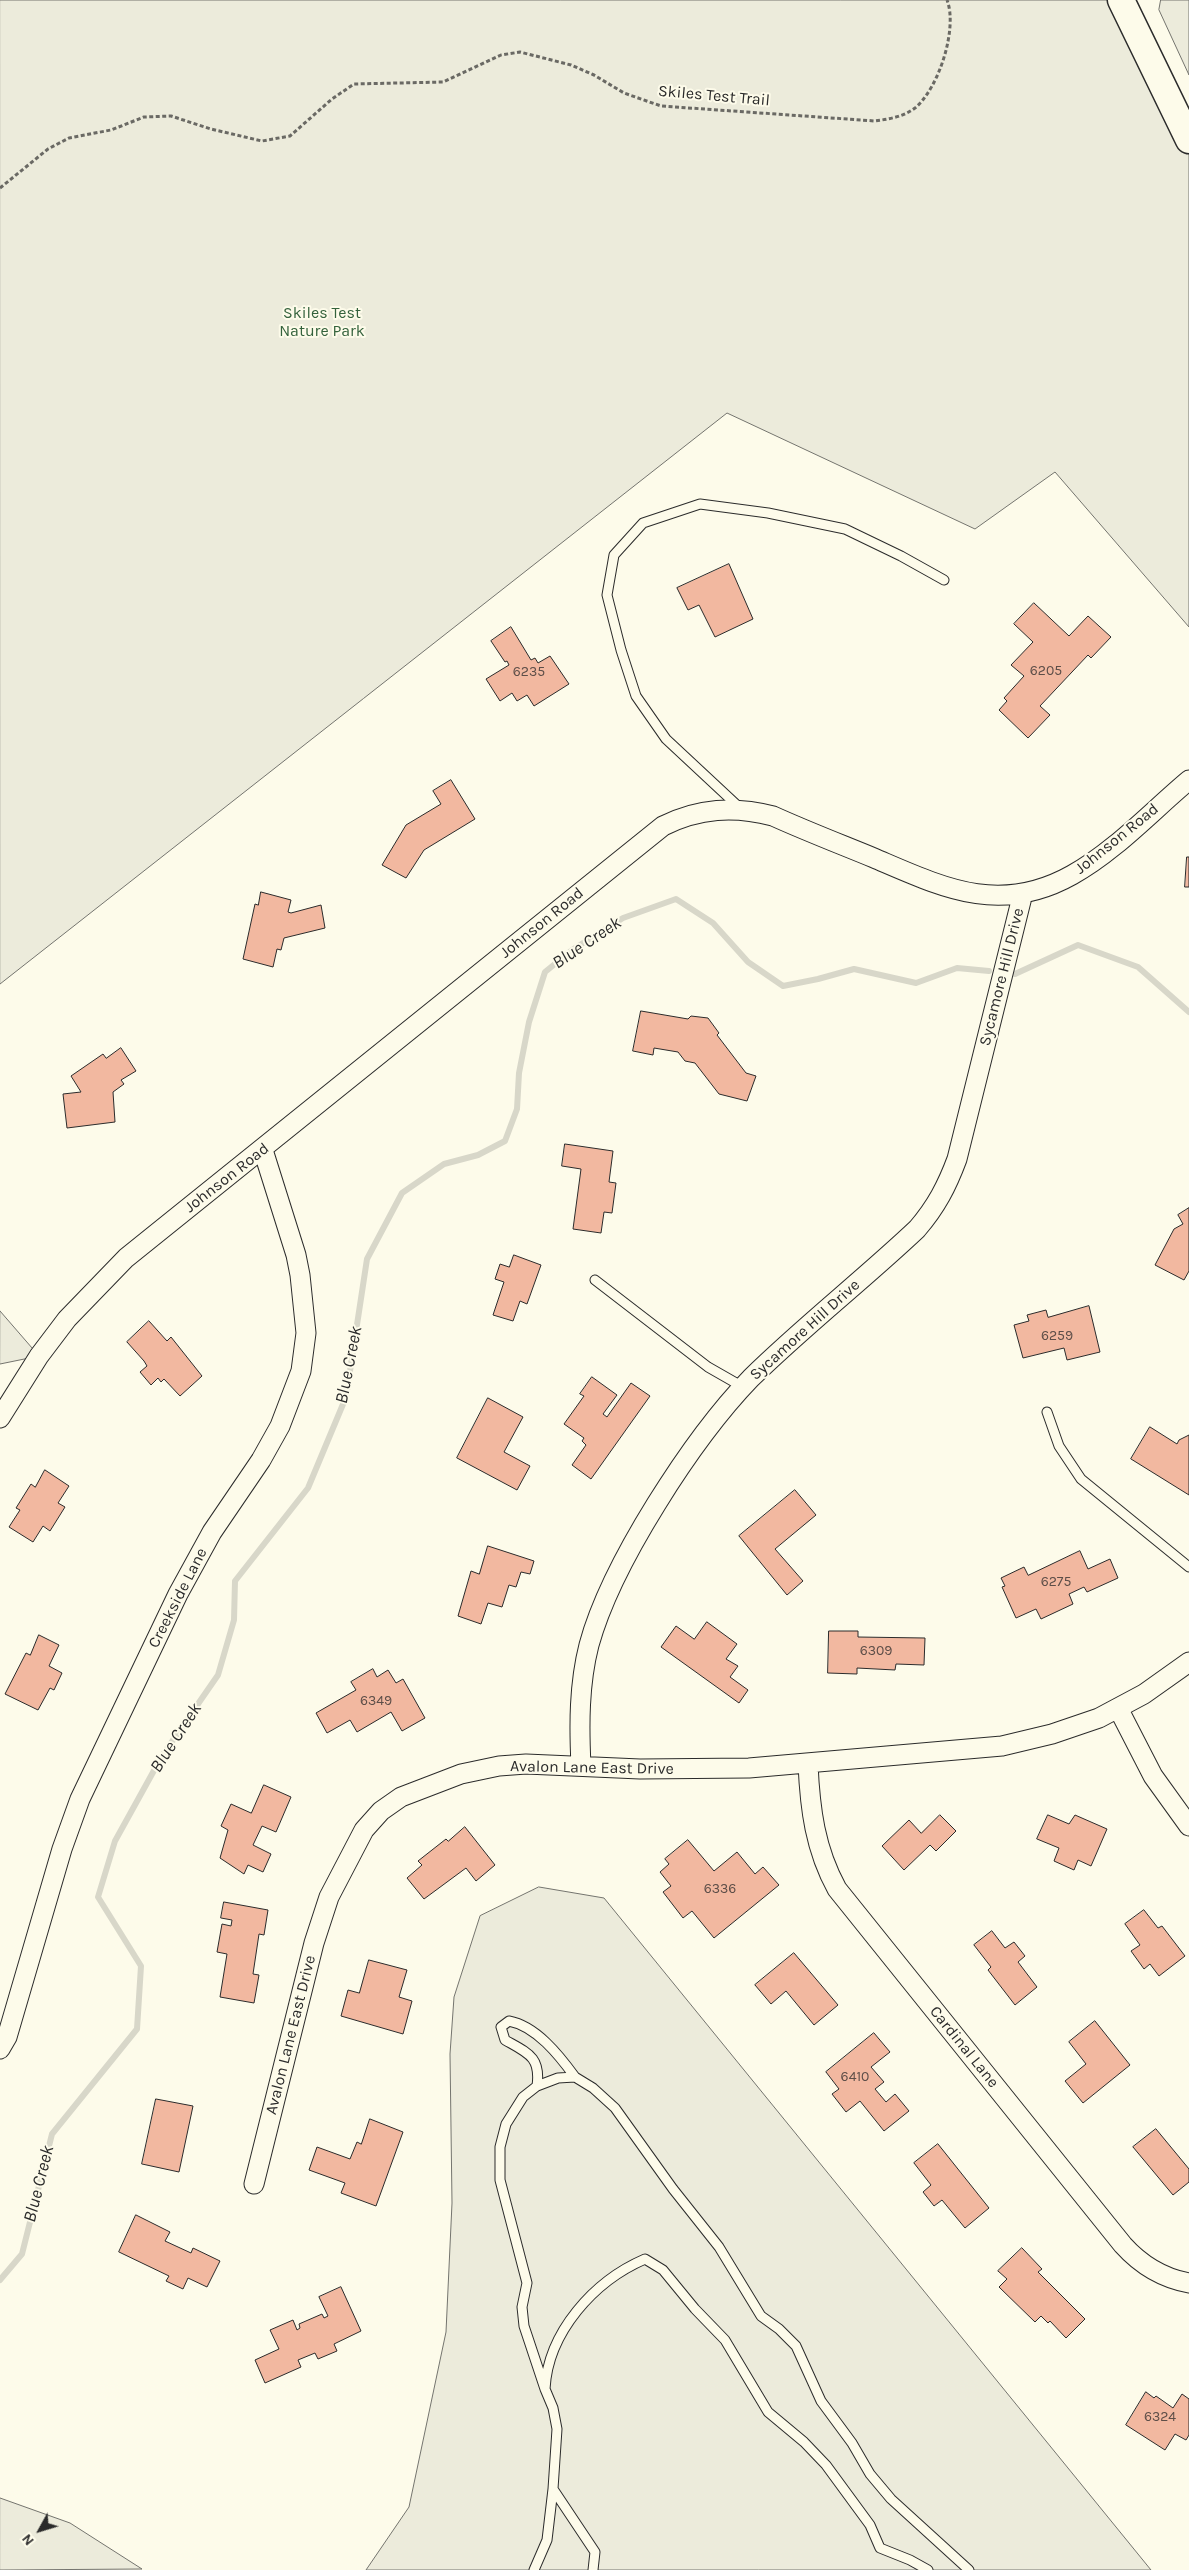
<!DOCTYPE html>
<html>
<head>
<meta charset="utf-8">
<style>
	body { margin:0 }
	#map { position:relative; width:1189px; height:2570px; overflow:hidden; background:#fdfbea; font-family:Karla,sans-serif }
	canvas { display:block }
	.north { position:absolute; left:15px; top:2505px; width:50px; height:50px; -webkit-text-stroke:4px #fdfbea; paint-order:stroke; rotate:231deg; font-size:14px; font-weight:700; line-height:20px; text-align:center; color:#2b2b2b }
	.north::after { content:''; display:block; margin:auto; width:18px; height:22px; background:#2b2b2b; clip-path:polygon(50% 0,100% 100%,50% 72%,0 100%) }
</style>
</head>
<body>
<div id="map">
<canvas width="1189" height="2570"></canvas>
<div class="north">N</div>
</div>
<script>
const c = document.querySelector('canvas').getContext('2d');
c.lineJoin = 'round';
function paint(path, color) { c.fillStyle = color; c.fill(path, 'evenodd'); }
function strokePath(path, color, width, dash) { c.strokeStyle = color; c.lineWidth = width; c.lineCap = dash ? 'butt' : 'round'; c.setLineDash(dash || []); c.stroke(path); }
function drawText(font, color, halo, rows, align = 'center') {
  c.font = font + ' Karla,sans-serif'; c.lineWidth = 4; c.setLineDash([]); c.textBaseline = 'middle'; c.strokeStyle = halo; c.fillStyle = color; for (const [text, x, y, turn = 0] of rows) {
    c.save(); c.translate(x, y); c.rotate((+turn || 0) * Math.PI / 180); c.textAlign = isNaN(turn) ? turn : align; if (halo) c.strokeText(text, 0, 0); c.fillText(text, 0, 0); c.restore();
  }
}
const green = new Path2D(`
	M0,0h1121l68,139v488l-134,-155 -80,57 -248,-116 -727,571z
	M1161,0h28v75l-30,-65z
	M0,1311l39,45 -39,8z
	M539,1887l65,11 547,672h-785l43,-63 37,-175 6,-129 -2,-149 4,-57 26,-81z
	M0,2498l70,25 72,46 -142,1z`);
paint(green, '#ecebdb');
strokePath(green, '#74746e', 1);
strokePath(new Path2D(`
	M1015,974l63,-29 60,22 51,45
	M0,2280l22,-26 30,-120 85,-105 4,-63 -43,-69 17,-56 47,-85 56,-81 16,-55 1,-39 73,-93 38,-91 21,-138 35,-66 42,-29 34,-9 27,-14 12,-32 2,-36 10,-51 16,-50 27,-22 51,-32 53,-19 37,24 35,39 35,24 35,-7 36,-10 62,14 41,-15 32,3`), '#d8d7c9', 6);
const building = new Path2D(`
	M729,564l24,55 -38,18 -16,-32 -11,5 -11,-22z
	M1034,603l35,33 19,-20 23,21 -20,21 -3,-3 -48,51 10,9 -22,23 -29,-28 8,-9 -3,-3 20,-22 -13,-11 22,-23 -19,-18z
	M511,627l20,33 4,-2 3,5 12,-7 19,28 -35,22 -7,-11 -10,6 -5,-8 -12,8 -14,-22 23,-14 -2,-4 -2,1 -14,-21z
	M451,780l24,39 -51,31 -18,28 -24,-13 24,-40 35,-21 -8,-13z
	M1187,857h2v30h-4z
	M261,892l30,8 -3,12 3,1 30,-8 4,23 -41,10 -3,12 -4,-1 -4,18 -30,-8 12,-55 3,1z
	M641,1011l47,8 3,-3 17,2 11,15 -2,2 29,38 10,3 -9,25 -28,-7 -24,-31 -10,-2 -7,-9 -24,-4 -1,7 -20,-4z
	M121,1048l15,23 -15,9 3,4 -11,8 2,30 -48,6 -4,-34 18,-2 -10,-16 32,-22 3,4z
	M565,1144l48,7 -4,31 7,1 -4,30 -8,-1 -3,21 -28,-4 8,-60 -19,-3z
	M1189,1208v63l-5,9 -29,-15 19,-36 9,-5 -5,-9z
	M514,1255l27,10 -14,39 -7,-3 -7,20 -20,-6 11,-33 -9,-3 5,-15 9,3z
	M1089,1306l11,46 -33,8 -3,-12 -41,10 -9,-33 15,-4 -2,-6 19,-5 2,7z
	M149,1321l18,20 4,-4 31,39 -22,20 -16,-17 -3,3 -3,-4 -7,7 -11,-13 7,-6 -3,-5 -17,-19z
	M592,1377l25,18 -14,19 4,3 24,-34 19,13 -59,83 -19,-14 14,-20 -4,-4 2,-3 -20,-14 20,-28 -4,-2z
	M488,1398l35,19 -19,35 26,14 -13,24 -60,-32z
	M1150,1427l27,17 2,-4 10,-5v60l-58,-36z
	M45,1470l24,16 -11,17 7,4 -15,24 -7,-5 -10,16 -24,-15 11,-17 -4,-2 15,-24 4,3z
	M795,1490l21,25 -41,34 28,32 -16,14 -48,-59z
	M488,1546l46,15 -4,13 -9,-2 -5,15 -7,-2 -7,22 -14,-4 -7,21 -23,-8 13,-45 8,3z
	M1080,1551l8,18 22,-10 8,19 -31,14 -3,-5 -15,7 4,10 -32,15 -5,-10 -20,9 -14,-31 3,-1 -4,-8 23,-11 4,8z
	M707,1622l30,22 -11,15 12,7 -8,11 18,13 -9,13 -78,-56 15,-21 18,13z
	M829,1631h29v6l67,1 -1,27 -28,-1 -1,6 -38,-2v6l-29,-1z
	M39,1635l20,10 -10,21 13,7 -8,17 -4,-2 -12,22 -33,-16 21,-41 4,2z
	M373,1669l4,8 11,-7 8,13 7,-4 22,39 -23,13 -11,-19 -34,20 -7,-12 -23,13 -11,-20 40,-23 -5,-8z
	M264,1785l27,12 -15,35 -14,-6 -9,19 18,9 -8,18 -15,-7 -4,9 -24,-16 8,-28 -7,-4 10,-22 20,9z
	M940,1815l16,16 -20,20 -6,-6 -26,25 -22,-24 27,-26 12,13z
	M1048,1815l21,9 6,-9 32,14 -16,37 -13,-6 -4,10 -20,-9 5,-13 -22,-9z
	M465,1827l30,38 -19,16 -10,-13 -42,31 -17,-21 15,-13 -4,-4 28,-22 2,2z
	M688,1840l26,31 23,-19 18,22 8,-7 16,18 -65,53 -22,-27 -9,7 -20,-26 8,-6 -11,-14 9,-8 -4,-5z
	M224,1902l44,8 -4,25 -5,-1 -6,40 6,1 -5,28 -34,-6 7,-43 -10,-2 5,-28 9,2 1,-6 -11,-2z
	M1144,1910l14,18 4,-2 23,30 -26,20 -9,-12 -6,5 -13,-18 9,-6 -15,-21z
	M992,1931l13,17 9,-6 11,14 -7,6 19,25 -22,18 -27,-35 3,-3 -17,-22z
	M794,1953l44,52 -24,20 -28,-34 -15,13 -16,-19z
	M369,1960l38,10 -8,27 13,4 -9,33 -62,-18 7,-26 11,3z
	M1095,2021l35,44 -47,38 -18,-22 21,-17 -17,-22z
	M874,2033l16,19 -19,15 13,15 -9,7 11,13 9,-8 14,17 -25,20 -24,-30 -14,11 -14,-18 7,-5 -13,-17z
	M156,2099l37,7 -14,66 -37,-8z
	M370,2119l33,13 -27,74 -35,-13 4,-10 -36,-13 8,-23 33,12 7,-17 4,2z
	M1156,2129l33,40v13l-16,13 -40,-48z
	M938,2144l51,64 -24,20 -23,-28 -8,6 -11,-14 8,-7 -17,-22z
	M136,2215l34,17 -5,9 26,12 2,-5 27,13 -13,26 -19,-9 -5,11 -17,-8 3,-5 -50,-24z
	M1022,2248l20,21 -4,3 47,47 -19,19 -16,-17 -2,2 -7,-7 -6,6 -36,-35 8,-8 -9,-8z
	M341,2287l20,44 -27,13 3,7 -19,8 -3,-6 -17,7 3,7 -36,16 -10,-23 24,-11 -9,-19 23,-10 4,10 3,-2 -1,-4 23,-10 2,4 4,-2 -9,-19z
	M1146,2392l8,6 2,-2 17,12 9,-14 7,5v36l-3,5 -11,-6 -10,16 -39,-25z`);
paint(building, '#f2b8a0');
strokePath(building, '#2b2b2b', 1);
const lane = new Path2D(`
	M740,808l-74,-69 -30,-43 -15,-46 -14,-55 7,-40 29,-32 57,-19 68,9 77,16 56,27 43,24
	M595,1280l113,87 35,20
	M1047,1412l12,34 22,33 108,88
	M537,2086c4,-29 -9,-33 -32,-46l-4,-13 8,-6c27,5 50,34 66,56
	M545,2389l8,19 4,21 -4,60 42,63 -2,18
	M534,2570l13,-30 6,-51
	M928,2570l-18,-10 -30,-12 -10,-23 -44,-60 -22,-23 -36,-30 -43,-72 -30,-31 -32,-39 -18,-11c-51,22 -97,73 -100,130l-21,-63 -2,-19 5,-24 -27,-103v-33l6,-23 17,-27 14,-11 21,-8 17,-1 18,11 22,20 58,81 46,58 42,69 18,13 17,17 25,55 31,42 18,31 21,25 78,71`);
const street = new Path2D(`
	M0,1418l39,-62 28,-37 59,-61 537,-432c36,-18 71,-20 110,-10 33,15 67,28 101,42 68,29 125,58 198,17 42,-23 80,-64 117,-95
	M1118,1708l35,68 36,50
	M808,1764c2,45 7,85 29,125l286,356c18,20 39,33 66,38
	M581,1765c-2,-40 -2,-81 8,-120 22,-81 104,-207 162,-267 53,-52 112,-98 166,-149 19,-22 30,-43 40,-70l66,-266
	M0,2049l7,-12 55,-188 18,-50 98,-205 34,-62 49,-72 19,-34 21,-55 5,-38 -6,-58 -4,-20 -33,-105
	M254,2184l60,-241 15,-46 35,-67 17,-19 20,-14 60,-23 38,-8 27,-2 114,5 109,-1 253,-22 50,-12 47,-16 45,-24 45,-32`);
const secondary = new Path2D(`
	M1121,0l68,140`);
strokePath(lane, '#2b2b2b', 11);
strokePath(street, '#2b2b2b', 21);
strokePath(secondary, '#2b2b2b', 29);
strokePath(new Path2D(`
	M0,188l48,-39 21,-11 42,-8 33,-13 27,-1 40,13 51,12 28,-5 42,-37 22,-15 89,-2 58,-27 19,-3 51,13 23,10 30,18 37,13 214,15c14,-2 28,-4 40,-13 24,-20 43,-80 32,-108`), '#6a6964', 3, [4, 2.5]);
strokePath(lane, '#fdfbea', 9);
strokePath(street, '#fdfbea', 19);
strokePath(secondary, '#fdfbea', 26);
drawText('14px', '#5d4e48', null, [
	["6205",1046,671],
	["6235",529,672],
	["6259",1057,1336],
	["6275",1056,1582],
	["6309",876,1651],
	["6349",376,1701],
	["6336",720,1889],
	["6410",855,2077],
	["6324",1160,2417]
]);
drawText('16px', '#2b2b2b', '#fdfbea', [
	["Skiles Test Trail",714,96,5],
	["Johnson Road",1117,839,-39],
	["Johnson Road",542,923,-39],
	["Sycamore Hill Drive",1002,977,-76],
	["Johnson Road",227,1178,-38],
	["Sycamore Hill Drive",805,1330,-42],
	["Creekside Lane",178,1598,-63],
	["Avalon Lane East Drive",592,1768,1],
	["Avalon Lane East Drive",291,2035,-76],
	["Cardinal Lane",964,2047,51]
]);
drawText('16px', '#34623c', '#fdfbea', [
	["Skiles Test",322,313],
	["Nature Park",322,331]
]);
drawText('italic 18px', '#2b2b2b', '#fdfbea', [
	["Blue Creek",587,943,-34],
	["Blue Creek",349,1365,-79],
	["Blue Creek",176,1738,-57],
	["Blue Creek",39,2184,-76]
]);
</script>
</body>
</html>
